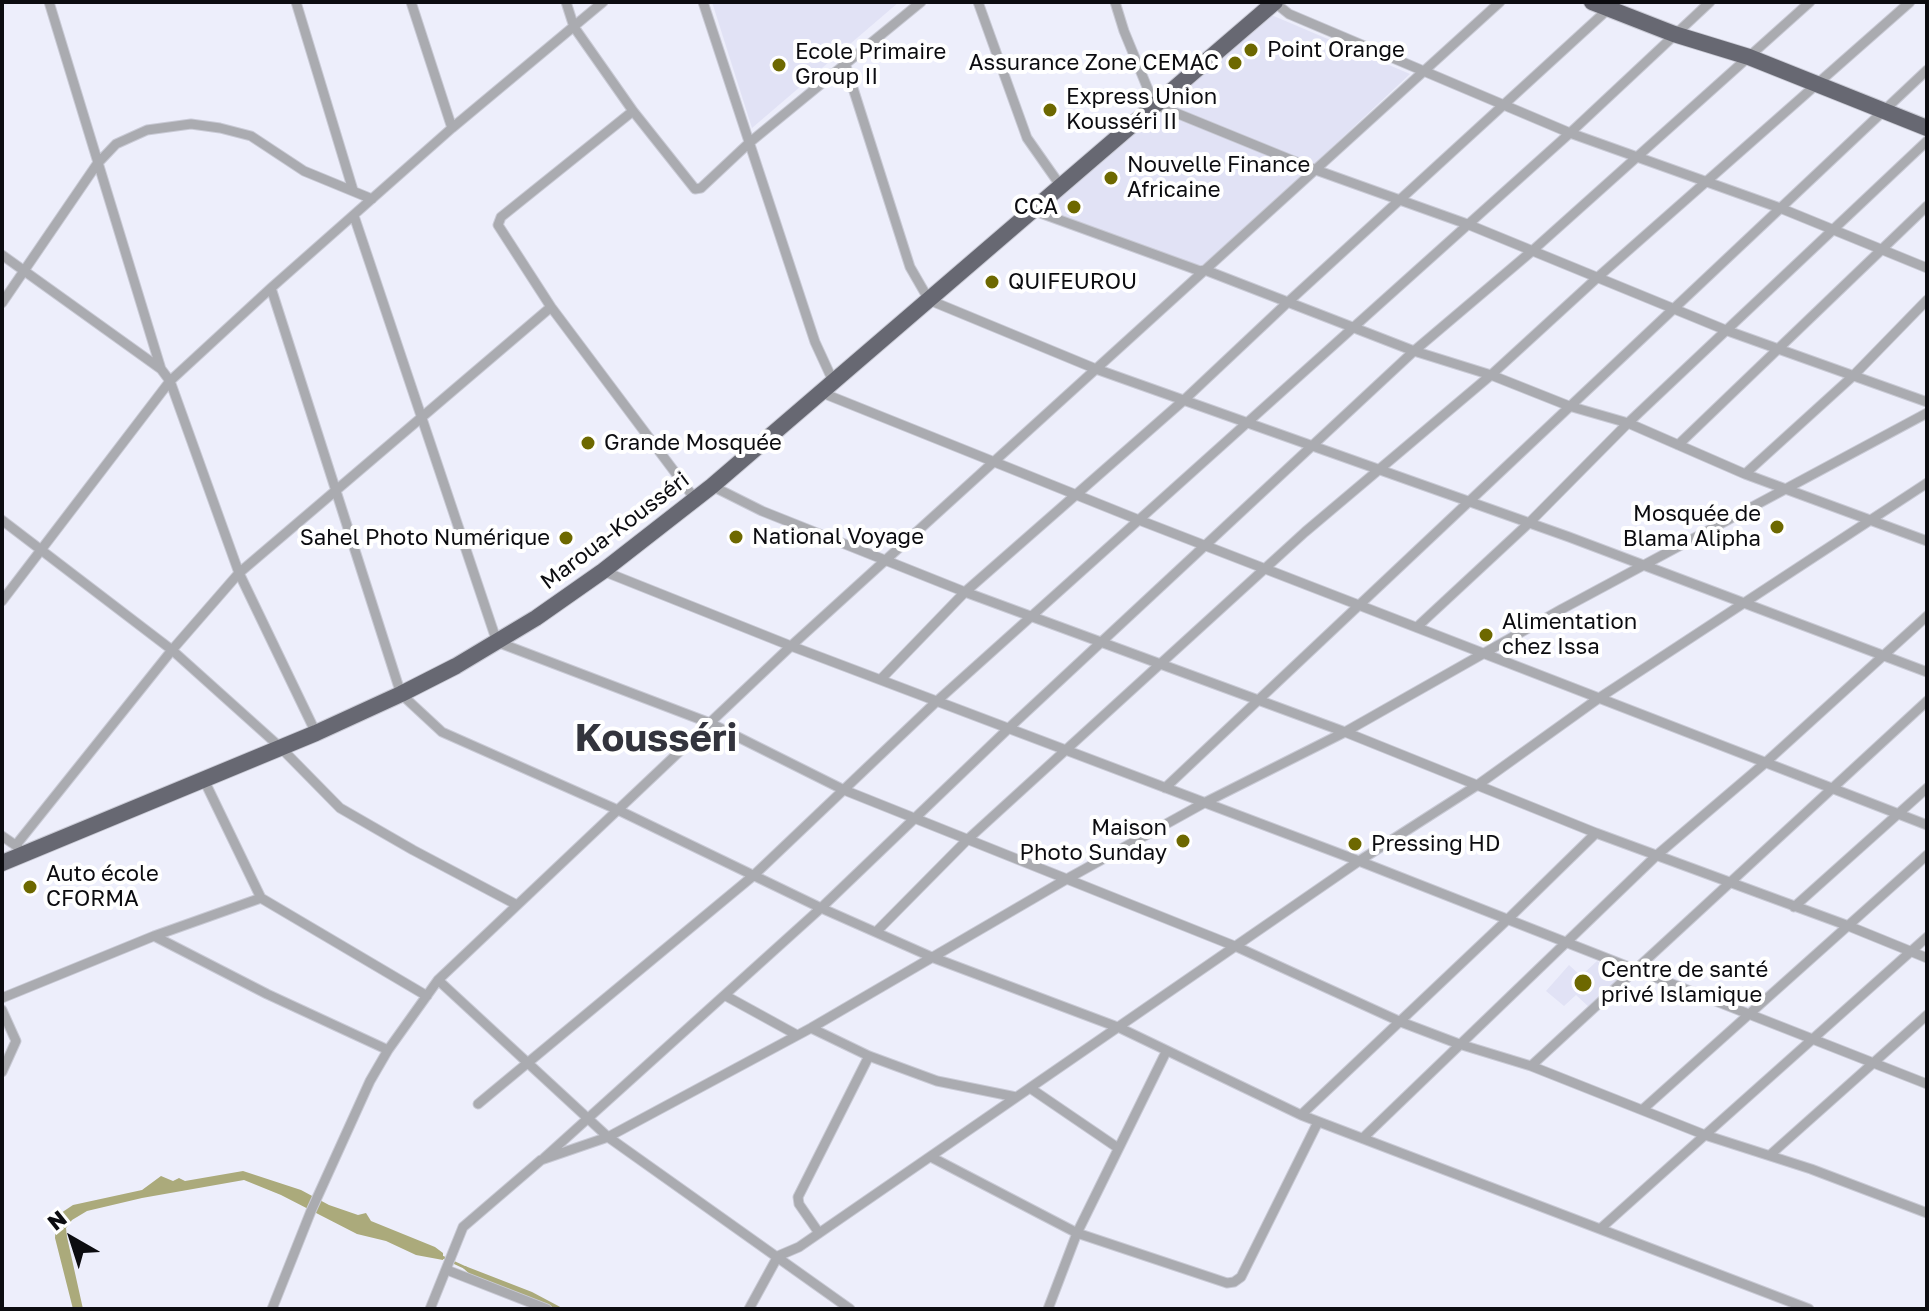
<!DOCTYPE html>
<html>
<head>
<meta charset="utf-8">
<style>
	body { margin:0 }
	#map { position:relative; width:1929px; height:1311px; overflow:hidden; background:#edeefb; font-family:"Golos Text",sans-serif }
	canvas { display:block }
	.frame { position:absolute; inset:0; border:4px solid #0c0c10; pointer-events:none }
	.north { position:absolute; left:32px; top:1199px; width:80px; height:80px; -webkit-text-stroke:6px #fff; paint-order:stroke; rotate:321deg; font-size:22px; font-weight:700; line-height:32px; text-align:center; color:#0c0c10 }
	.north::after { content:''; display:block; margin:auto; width:28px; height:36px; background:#0c0c10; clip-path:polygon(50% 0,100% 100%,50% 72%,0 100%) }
</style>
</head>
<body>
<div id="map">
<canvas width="1929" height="1311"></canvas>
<div class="frame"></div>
<div class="north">N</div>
</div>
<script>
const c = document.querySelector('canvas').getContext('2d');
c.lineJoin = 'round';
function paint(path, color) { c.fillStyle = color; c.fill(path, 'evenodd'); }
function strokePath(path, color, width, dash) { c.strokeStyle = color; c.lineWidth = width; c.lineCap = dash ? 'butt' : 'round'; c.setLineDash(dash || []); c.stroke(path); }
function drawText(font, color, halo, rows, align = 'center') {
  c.font = font + ' "Golos Text",sans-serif'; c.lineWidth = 8; c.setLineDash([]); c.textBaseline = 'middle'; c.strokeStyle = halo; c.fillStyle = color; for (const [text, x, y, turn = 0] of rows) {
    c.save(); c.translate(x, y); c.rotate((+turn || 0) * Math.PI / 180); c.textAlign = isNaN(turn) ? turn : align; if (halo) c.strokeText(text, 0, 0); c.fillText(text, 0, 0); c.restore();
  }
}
paint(new Path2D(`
	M712,2h187l-147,126z
	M1269,14l141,60 -210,197 -164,-60z
	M1597,961l12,8 4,-4 10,9 -33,34 -14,-13 -12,11 -18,-15 23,-26 12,11z`), '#e1e2f5');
paint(new Path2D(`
	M243,1171l58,19 28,15 29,10 8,-2 5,8 64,26 8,6v7l-27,-5 -30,-14 -29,-7 -76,-39 -37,-15 -102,18 -55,13 -15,9 -6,8 1,9 16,72h-10l-18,-71 1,-17 5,-8 12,-8 69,-15 19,-14 12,5 6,-3 6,3z
	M465,1266l67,26 32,17h-10l-80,-31 -11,-10z`), '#abaa7b');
strokePath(new Path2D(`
	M440,1256l26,12`), '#abaa7b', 3);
const minor = new Path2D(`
	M49,2l112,367
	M296,2l57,188
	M411,2l41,126
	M566,2l8,25 59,84 62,78 6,-1 48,-45 172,-141
	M703,2l112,340 18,39
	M978,2l49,136 33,47
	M1115,2l9,29 30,73 162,66 151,54 261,107 199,71
	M1274,2l15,12 281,119 210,75 147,60
	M845,63l65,204 19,33 167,69 473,168 358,135
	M633,111l-132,106 -3,8 53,82 144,192
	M1032,210l168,61 5,-1 209,81 77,24 78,31 59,17 117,51 182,67
	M354,216l143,426 213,81 134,67 393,157 164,75 58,22 72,22 174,69 222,-198
	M2,255l159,114 9,12 69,192 77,160
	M271,288l130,406 41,38 176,78 203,98 113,50 186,70 181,87 206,-195 89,-87
	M2,303l95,-139 19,-20 31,-14 44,-6 29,4 31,8 53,35 68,28
	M820,392l319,128 788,305
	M1678,445l249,-239
	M1745,474l108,-98 74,-76
	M712,486l50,25 203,81 380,140 251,101 250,92 81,33
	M2,520l170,130 108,97 60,61 73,42 104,55
	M603,571l188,75 568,215 568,223
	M2,601l168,-220 101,-93 181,-160 151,-126
	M1417,627l112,-104 99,-100 299,-282
	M881,679l84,-87 219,-192 103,-97 329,-301
	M203,778l58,120 166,98
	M1165,788l762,-718
	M2,836l16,11
	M16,845l156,-195 67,-77 312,-266
	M1794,907l133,-119
	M876,932l91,-92 338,-308 186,-157 107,-98 312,-275
	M154,936l113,58 121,56
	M438,980l170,157 242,172
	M726,996l71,39
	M2,998l152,-62 107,-38
	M2,1010l14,31 -14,31
	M811,1028l58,28 68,25 79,16
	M1531,1066l396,-365
	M1030,1088l88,60
	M478,1104l275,-228 184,-175 633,-568 140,-131
	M1642,1110l285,-255
	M1301,1115l299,114 105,-94 106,34 116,44
	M1364,1137l293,-282 108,-92 162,-147
	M1770,1155l157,-140
	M931,1157l146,76 150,50 7,-1 7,-5 77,-155
	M544,1158l277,-250 189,-181 404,-376 118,-100 278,-249
	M1600,1229l209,80
	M819,1233l-20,-29 -1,-7 71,-141
	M447,1270l100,39
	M272,1309l39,-98 59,-130 18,-31 50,-70 353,-334 709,-644
	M430,1309l33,-82 78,-67 67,-23 203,-109 254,-148 139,-77 141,-71 217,-123 365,-196
	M749,1309l29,-53 21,-9 560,-386 120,-77 120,-86 328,-215
	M1048,1309l29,-76 89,-181`);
const trunk = new Path2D(`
	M1592,2l82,32 75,23 178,71
	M2,863l314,-130 85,-39 55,-28 80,-48 67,-47 109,-85 563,-484`);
strokePath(minor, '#c9cad5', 11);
strokePath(trunk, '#c9cad5', 18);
strokePath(minor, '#aaabb0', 9);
strokePath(trunk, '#676872', 16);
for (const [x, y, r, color] of [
	[1251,50,8,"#6d6800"],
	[1235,63,8,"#6d6800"],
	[779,65,8,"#6d6800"],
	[1050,110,8,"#6d6800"],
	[1111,178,8,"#6d6800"],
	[1074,207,8,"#6d6800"],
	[992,282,8,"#6d6800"],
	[588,443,8,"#6d6800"],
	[1777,527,8,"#6d6800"],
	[736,537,8,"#6d6800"],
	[566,538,8,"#6d6800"],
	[1486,635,8,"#6d6800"],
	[1183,841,8,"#6d6800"],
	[1355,844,8,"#6d6800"],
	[30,887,8,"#6d6800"],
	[1583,983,10,"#6d6800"]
]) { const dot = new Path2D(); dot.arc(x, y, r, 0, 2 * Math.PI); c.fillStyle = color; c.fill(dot); strokePath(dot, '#fff', 3); }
drawText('22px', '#0c0c10', '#fff', [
	["Point Orange",1267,50],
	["Ecole Primaire",795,52],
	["Group II",795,77],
	["Assurance Zone CEMAC",1219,63,"right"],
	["Express Union",1066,97],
	["Kousséri II",1066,122],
	["Nouvelle Finance",1127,165],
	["Africaine",1127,190],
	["CCA",1058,207,"right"],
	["QUIFEUROU",1008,282],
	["Grande Mosquée",604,443],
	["Mosquée de",1761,514,"right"],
	["Blama Alipha",1761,539,"right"],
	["National Voyage",752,537],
	["Sahel Photo Numérique",550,538,"right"],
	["Alimentation",1502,622],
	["chez Issa",1502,647],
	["Maison",1167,828,"right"],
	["Photo Sunday",1167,853,"right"],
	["Pressing HD",1371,844],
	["Auto école",46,874],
	["CFORMA",46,899],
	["Centre de santé",1601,970],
	["privé Islamique",1601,995]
], 'left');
drawText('22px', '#0c0c10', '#fff', [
	["Maroua-Kousséri",615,531,-37]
]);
drawText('bold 38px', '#33343d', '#fff', [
	["Kousséri",656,739]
]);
</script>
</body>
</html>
